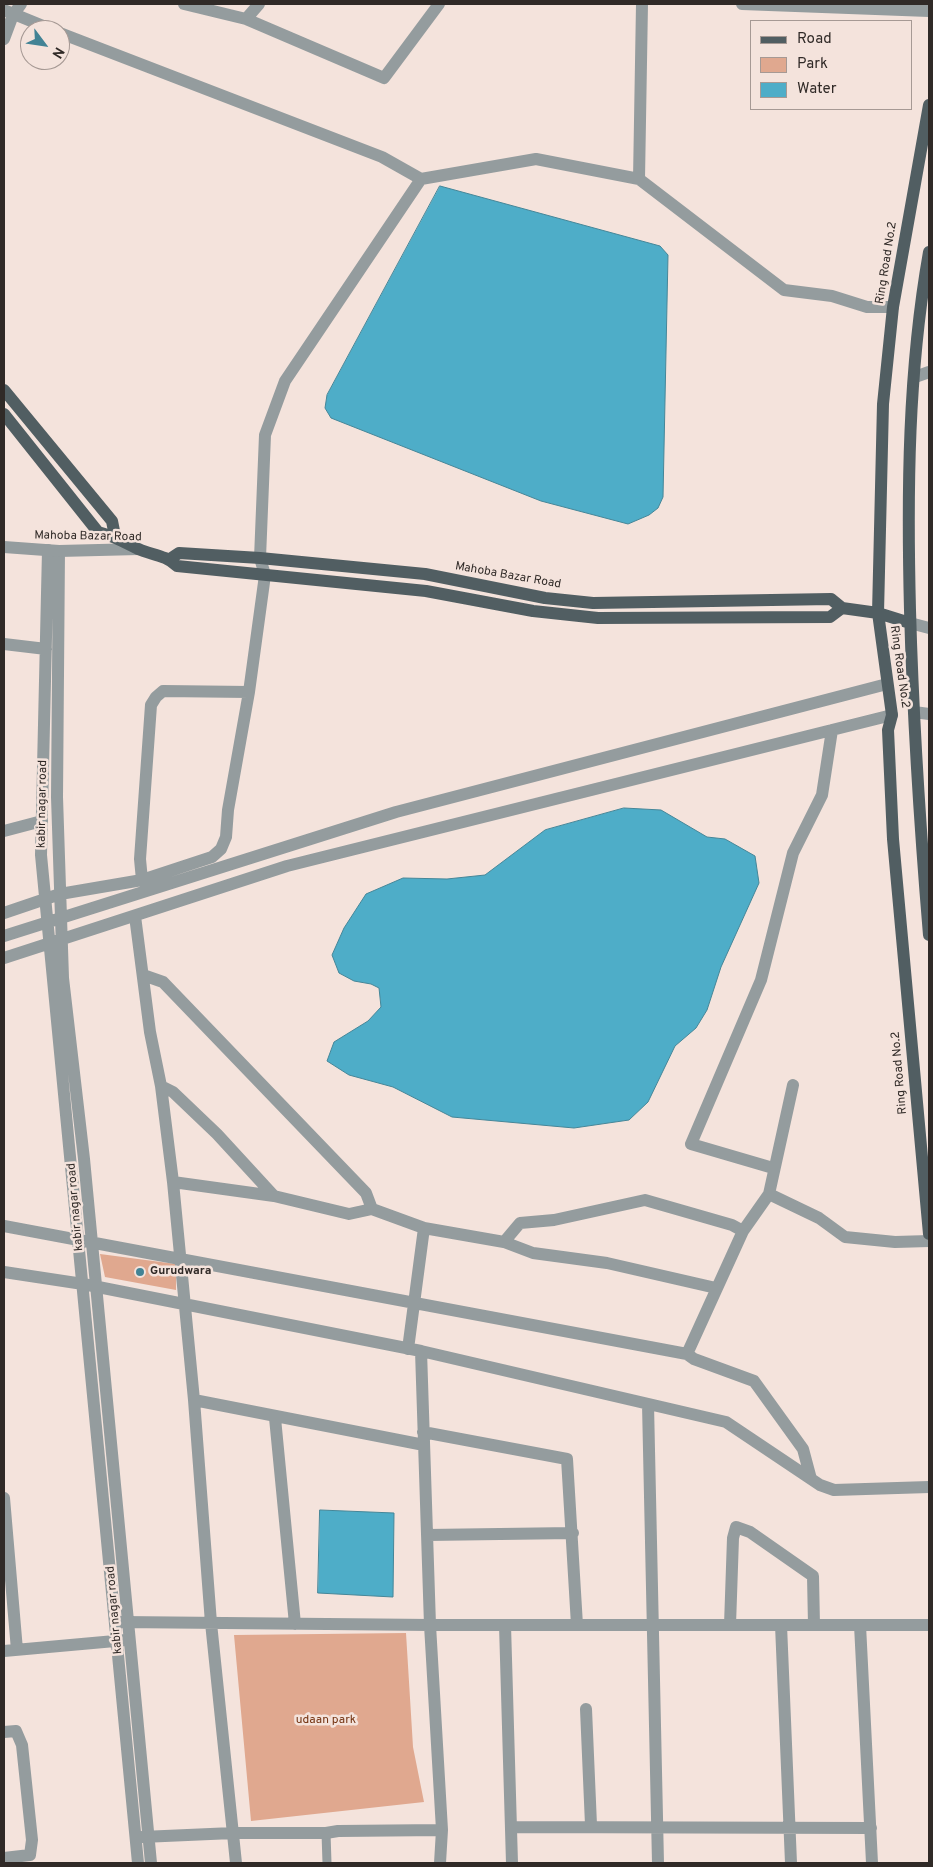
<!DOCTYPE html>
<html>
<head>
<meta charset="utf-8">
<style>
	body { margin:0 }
	#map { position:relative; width:933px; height:1867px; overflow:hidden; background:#f4e3dc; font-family:Overpass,sans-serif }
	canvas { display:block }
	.frame { position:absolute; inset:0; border:5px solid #302a27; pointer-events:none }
	.legend { position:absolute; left:750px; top:20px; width:162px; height:90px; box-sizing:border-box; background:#f4e3dc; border:1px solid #a69994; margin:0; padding:6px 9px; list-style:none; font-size:15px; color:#302a27 }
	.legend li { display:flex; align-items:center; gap:10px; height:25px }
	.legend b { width:25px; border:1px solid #a69994 }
	.north { position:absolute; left:20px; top:20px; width:50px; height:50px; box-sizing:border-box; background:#f4e3dc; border:1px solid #a69994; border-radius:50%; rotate:121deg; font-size:14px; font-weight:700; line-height:20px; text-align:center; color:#302a27 }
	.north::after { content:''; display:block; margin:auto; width:18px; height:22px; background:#428395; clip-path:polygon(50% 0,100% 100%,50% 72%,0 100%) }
</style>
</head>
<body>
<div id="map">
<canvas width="933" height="1867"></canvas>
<div class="frame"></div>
<ul class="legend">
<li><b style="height:6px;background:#515e62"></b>Road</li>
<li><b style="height:14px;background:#e0a88f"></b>Park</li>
<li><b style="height:14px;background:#4eadc8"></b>Water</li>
</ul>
<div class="north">N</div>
</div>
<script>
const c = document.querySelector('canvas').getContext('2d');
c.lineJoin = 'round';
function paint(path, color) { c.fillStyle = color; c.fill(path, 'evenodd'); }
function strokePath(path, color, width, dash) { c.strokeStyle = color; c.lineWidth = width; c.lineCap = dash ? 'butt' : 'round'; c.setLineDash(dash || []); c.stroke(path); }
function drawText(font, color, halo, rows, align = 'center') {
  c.font = font + ' Overpass,sans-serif'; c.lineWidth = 5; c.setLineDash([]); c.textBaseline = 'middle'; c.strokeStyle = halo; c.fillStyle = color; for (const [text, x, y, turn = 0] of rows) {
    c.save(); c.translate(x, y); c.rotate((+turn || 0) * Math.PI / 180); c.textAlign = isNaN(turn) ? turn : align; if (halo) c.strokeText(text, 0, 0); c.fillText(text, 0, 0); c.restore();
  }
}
paint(new Path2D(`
	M100,1254l76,10v26l-71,-13z
	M406,1633l7,114 11,55 -173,19 -17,-186z`), '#e0a88f');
const water = new Path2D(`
	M440,186l220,60 8,9 -5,242 -5,11 -9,7 -21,9 -87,-23 -210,-83 -6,-10 2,-13z
	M624,808l37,2 46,27 18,2 30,17 4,27 -38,84 -14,43 -11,18 -21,18 -27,56 -19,18 -55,8 -122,-11 -59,-30 -44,-12 -22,-14 7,-19 34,-21 13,-14 -2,-19 -8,-4 -17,-3 -15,-8 -7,-18 12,-27 22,-34 37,-16 44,1 38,-4 60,-45z
	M320,1510l74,3 -1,84 -75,-4z`);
paint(water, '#4eadc8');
strokePath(water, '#458698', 1);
strokePath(new Path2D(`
	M326,1833l1,30`), '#949c9e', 9);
strokePath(new Path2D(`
	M184,4l62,15 138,59 55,-74
	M642,4l-3,175 145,111 48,6 35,11h26
	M742,4l187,7
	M4,10l49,20
	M246,19l13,-15
	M60,33l322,124 39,22
	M4,39l9,-24 8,-11
	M915,377l14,-5
	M48,550l-7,305 97,1008
	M59,551l-2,246 6,181 21,181 67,704
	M4,644l42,5
	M914,712l15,2
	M4,831l38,-10
	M142,880l70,-23 9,-8 5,-12 2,-27 21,-118 16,-117 -5,-17 5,-123 20,-54 136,-202 115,-20 103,20
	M4,913l56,-19 82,-14 -2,-21 11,-154 5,-8 7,-6 86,1
	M135,916l15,116 11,54 12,96 21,218 230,45
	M4,936l392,-124 491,-128
	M4,958l283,-92 605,-151
	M143,975l20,7 203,211 6,16
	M161,1086l12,6 44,42 57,62 75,18 23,-5 52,19 80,14 29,11 74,10 109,25
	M773,1168l-82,-24 70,-164 32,-127 29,-58 10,-65
	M173,1182l101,14
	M769,1194l50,24 26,19 50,5 34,-1
	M4,1226l683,128 7,5 60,22 49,68 8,30
	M504,1242l16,-19 34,-3 91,-20 87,25 11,6
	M4,1272l79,12 338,67 9,274 12,205 -2,33
	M408,1349l16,-121
	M421,1351l305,71 94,63 14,5 95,-3
	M687,1354l56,-123 26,-37 24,-109
	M194,1400l17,223 25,240
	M648,1404l10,459
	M275,1418l20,206
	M423,1432l144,27 10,166
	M4,1498l13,152
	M427,1535l146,-2
	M121,1622l309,3h499
	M505,1625l7,238
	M730,1625l3,-87 3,-11 14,5 63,44 1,49
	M781,1625l10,238
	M860,1625l12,238
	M4,1651l122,-11
	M586,1709l5,116
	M4,1732l12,-1 6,14 10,95 -2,15 -26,3
	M512,1827l359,1
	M142,1837l91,-4h93l12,-2 104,-1`), '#949c9e', 12);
strokePath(new Path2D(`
	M4,547l55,4 80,-2
	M910,623l19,5`), '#949c9e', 12);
strokePath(new Path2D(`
	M929,105l-36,202 -10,97 -5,209 14,102 -4,15 5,109 36,395
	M929,252c-21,119 -22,239 -19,358 3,109 10,217 19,325
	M4,390l108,131 3,15
	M4,414l94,118c16,4 26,10 40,17 14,6 28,6 39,17l249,25 107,20 65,7 232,-1 12,-9
	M170,559l9,-6 81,5 165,16 120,24 48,5 238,-4 11,9 36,5 32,10`), '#515e62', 12);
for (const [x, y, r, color] of [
	[140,1272,5,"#428395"]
]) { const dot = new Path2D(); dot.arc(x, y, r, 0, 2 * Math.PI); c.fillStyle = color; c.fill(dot); strokePath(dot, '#f4e3dc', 2); }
drawText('12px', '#302a27', '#f4e3dc', [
	["Ring Road No.2",887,263,-81],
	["Mahoba Bazar Road",88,537,1],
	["Mahoba Bazar Road",508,576,10],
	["Ring Road No.2",899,667,82],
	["kabir nagar road",43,804,-89],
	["Ring Road No.2",900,1073,-95],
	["kabir nagar road",76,1207,-95],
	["kabir nagar road",115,1610,-95]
]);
drawText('bold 12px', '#302a27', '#f4e3dc', [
	["Gurudwara",150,1272]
], 'left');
drawText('12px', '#743311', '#f4e3dc', [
	["udaan park",326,1721]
]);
</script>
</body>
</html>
